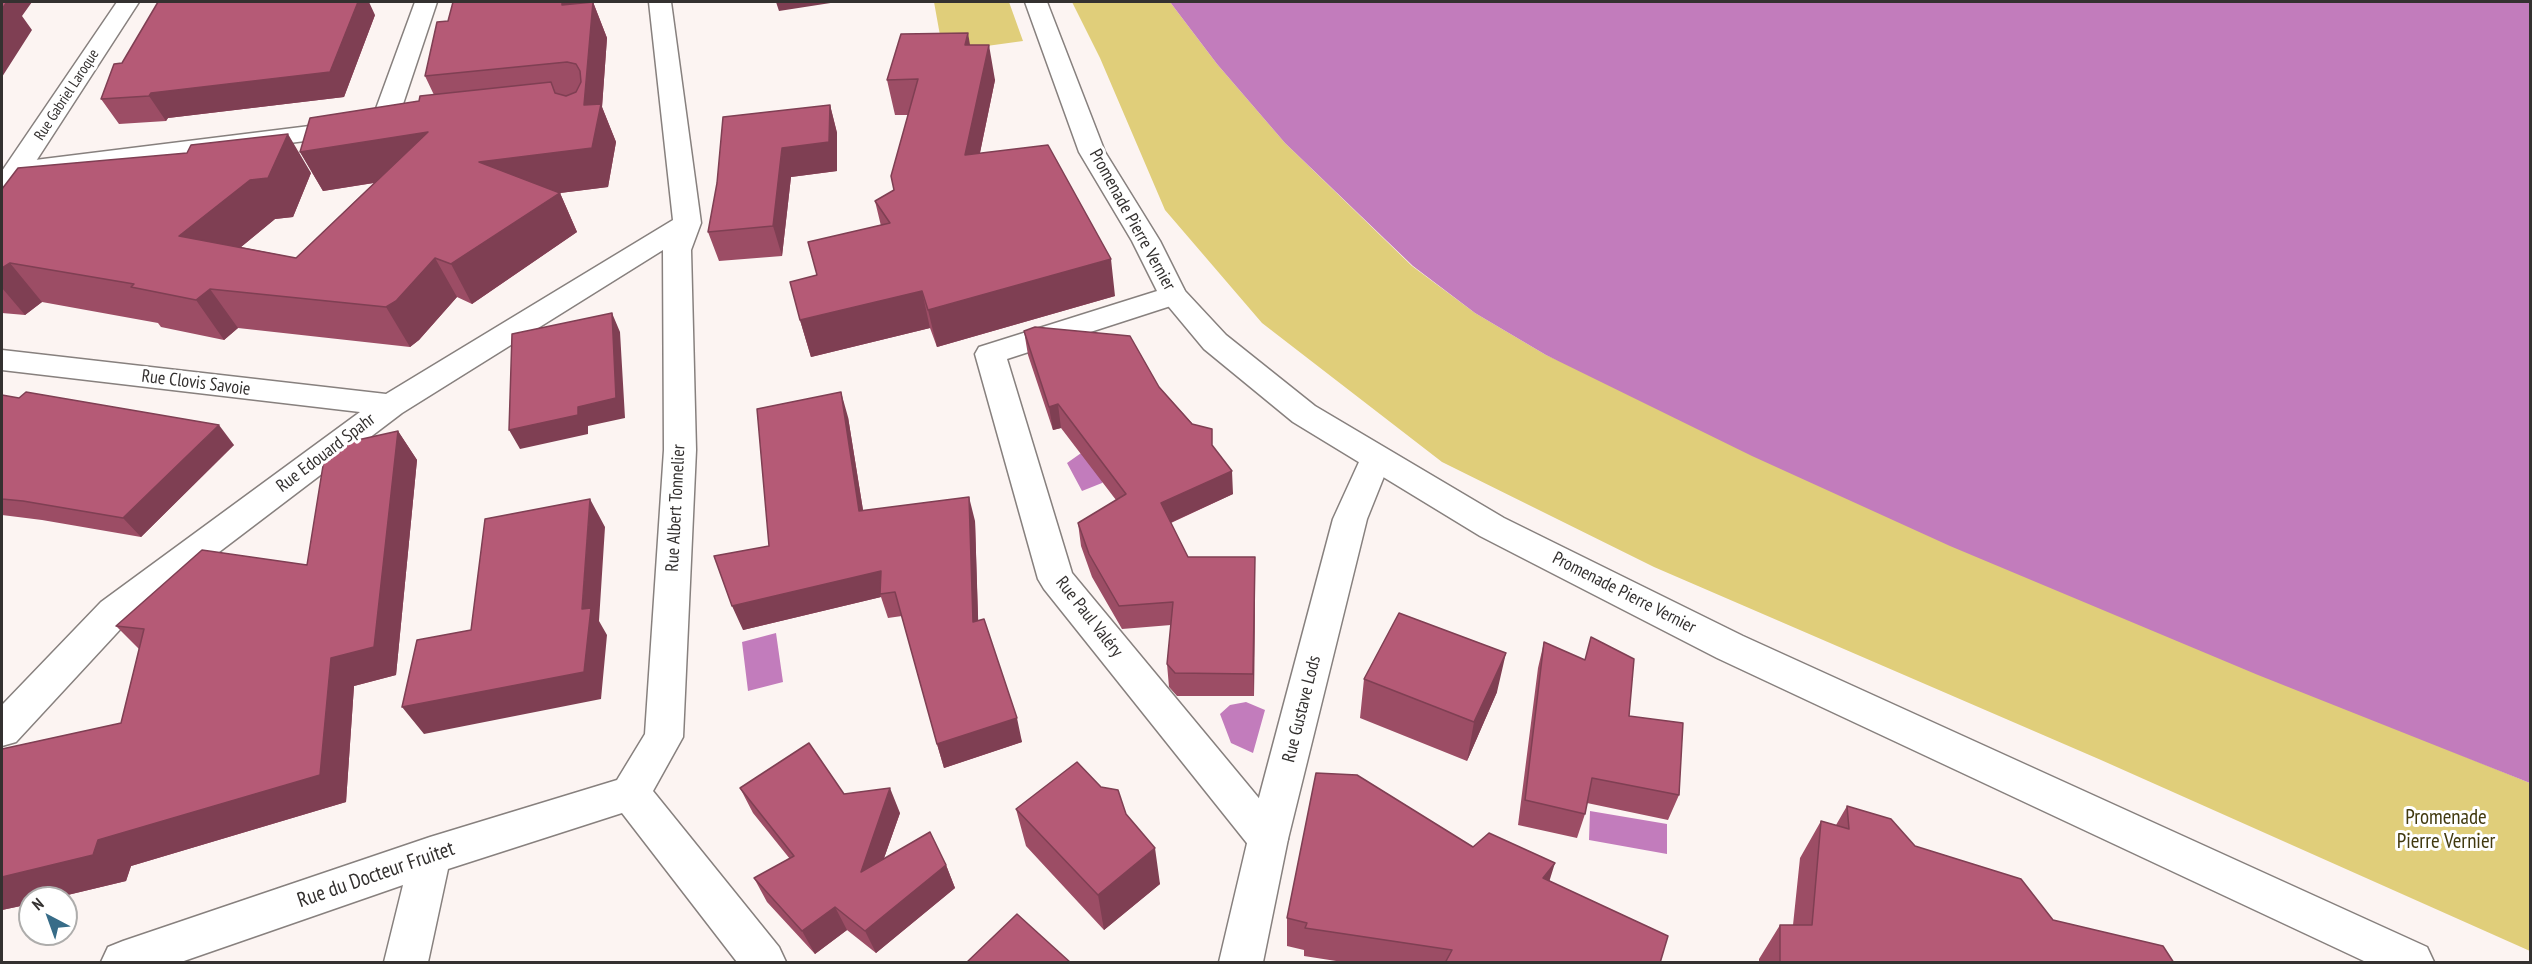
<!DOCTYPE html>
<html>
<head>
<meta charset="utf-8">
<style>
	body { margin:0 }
	#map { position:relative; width:2532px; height:964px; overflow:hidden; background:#fcf4f2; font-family:"PT Sans Narrow",sans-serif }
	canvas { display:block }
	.frame { position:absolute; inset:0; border:3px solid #343130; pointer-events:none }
	.north { position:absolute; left:18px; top:886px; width:60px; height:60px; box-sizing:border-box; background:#fff; border:2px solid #aeadac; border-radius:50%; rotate:319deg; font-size:16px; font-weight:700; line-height:24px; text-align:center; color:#343130 }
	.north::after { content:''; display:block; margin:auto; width:21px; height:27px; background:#376c88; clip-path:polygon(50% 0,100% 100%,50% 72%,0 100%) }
</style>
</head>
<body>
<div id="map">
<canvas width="2532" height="964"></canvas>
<div class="frame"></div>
<div class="north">N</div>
</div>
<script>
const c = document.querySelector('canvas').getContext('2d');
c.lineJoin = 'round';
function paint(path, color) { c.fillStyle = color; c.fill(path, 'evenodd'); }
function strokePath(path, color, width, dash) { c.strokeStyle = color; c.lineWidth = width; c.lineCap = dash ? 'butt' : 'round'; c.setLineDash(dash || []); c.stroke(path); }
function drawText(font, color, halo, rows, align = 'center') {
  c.font = font + ' "PT Sans Narrow",sans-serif'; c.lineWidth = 6; c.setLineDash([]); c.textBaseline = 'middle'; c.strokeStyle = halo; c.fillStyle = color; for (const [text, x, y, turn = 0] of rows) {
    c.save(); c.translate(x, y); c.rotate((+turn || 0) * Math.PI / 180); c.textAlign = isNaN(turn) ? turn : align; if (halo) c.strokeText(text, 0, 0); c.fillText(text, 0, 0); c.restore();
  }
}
paint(new Path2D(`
	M934,2h75l14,39 -80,11z
	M1072,2h98l47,62 68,79 127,123 63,47 71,42 893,391 91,37v168l-429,-191 -447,-193 -212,-105 -180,-139 -97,-113 -65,-152z`), '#e0ce7a');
paint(new Path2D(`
	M1170,2h1360v781l-272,-108 -308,-129 -198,-90 -206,-101 -71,-42 -62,-47 -128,-123 -68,-79z
	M1094,444l23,23 -15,16 -20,8 -15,-28z
	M776,633l7,49 -35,9 -6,-49z
	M1246,702l19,8 -12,43 -22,-10 -11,-29 10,-9z
	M1590,811l77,13v30l-78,-14z`), '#c27cbc');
const street = new Path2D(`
	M415,2h22l-41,123 -4,5 -9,3 -9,-3 -4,-5z
	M649,2h22l30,221 -10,27 5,200 -13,287 -30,54 126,156 7,15h-49l-115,-149 -174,56 -20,93h-44l19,-77 -222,77h-80l7,-15 15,-6 307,-104 187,-57 28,-46 19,-284 -1,-200 -261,163 -275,209 -111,120 -14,4v-41l99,-103 259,-190 -358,-42v-20l384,44 287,-174z
	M350,121l9,3 4,5 -4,5 -324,42 -9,-2 -4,-6 4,-6 9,-2z
	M1173,286l10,2 4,7 -4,7 -176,57 65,214 210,253 6,13 -6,13 -14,6 -14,-6 -210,-263 -6,-10 -63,-225 4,-7z`);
const secondary = new Path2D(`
	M117,2h22l-112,173 -16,17 -9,2v-23z
	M1375,447l11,4 5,8 -24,60 -79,320 -25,123h-44l29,-123 85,-320 31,-68z`);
const primary = new Path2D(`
	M1025,2h22l58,150 55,89 25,50 41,44 89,71 189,112 239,118 684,311 7,15h-68l-649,-304 -237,-122 -187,-114 -89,-73 -45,-54 -27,-54 -53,-89z`);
strokePath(street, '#87807e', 3);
strokePath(secondary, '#87807e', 3);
strokePath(primary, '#87807e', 3);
paint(street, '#fff');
paint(secondary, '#fff');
paint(primary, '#fff');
paint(new Path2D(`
	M453,2h128v1l12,-1 14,36 -5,69 14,35 -8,45 -48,6 17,39 -105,72 -15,-7 -38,43 -9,7 -172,-19 -14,12 -63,-13 -3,-4 -116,-21 -17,13 -23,-2v-124l309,-16 -18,44 -18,2 -34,28 55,11 78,-75 -51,8 -23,-39 134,-57 -9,-19 23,-55z
	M375,15l-31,82 -176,21 -2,3 -47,3 -18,-25 21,-36z
	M970,45l25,35 -15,73 135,143 -178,51 -7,-19 -119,29 -11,-37 17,-45 64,-49 -6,-25 19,-11 14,-75h-13l-8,-35z
	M830,105l7,28v38l-46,6 -9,79 -63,5 -11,-29z
	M1024,331l135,56 54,59 20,48 -62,29 17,34 67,24 -1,115h-77l-8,-9 -2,-23 4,-39 -49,4 -30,-52 -11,-31 -3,-23 38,-23 -55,-72 -8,2 -25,-75z
	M2,395l232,50 -93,92 -99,-17 -40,-5z
	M848,417l15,93 112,11 3,100 44,121 -78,26 -7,-24 -35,-128 -14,2 -7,-21 -138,33 26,-84z
	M398,431l19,29 -21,215 -42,11 -8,116 -215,64 -5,15 -71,17h-25v6l-28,6v-161l119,-26 18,-74 -23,-23 191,-61z
	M1544,642l85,74 50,79 -11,25 -81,-17 -2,11 -8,24 -59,-13 20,-157z
	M1364,679l133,13 -30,69 -107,-43z
	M1101,787l25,27 34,70 -56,46 -78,-84 -10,-37z
	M740,788l104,6 56,19 -16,45 62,7 9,23 -79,65 -29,-23 -32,24 -48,-52 -13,-24 36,-19 -37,-46z
	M1847,806l68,40 138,74 121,43h-415v-4l21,-34h13l7,-67 21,-37 15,4z
	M1473,847l76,33 111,83h-311l-45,-7v-6l-17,-4v-28z`), '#9c4d65');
paint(new Path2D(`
	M2,2h30l-10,14 10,14 -30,47z
	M346,2h23l6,13 -31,82 -176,21 -2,3 -17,-25 2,-3z
	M562,2h19l-4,41 -15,-38z
	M593,2l14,36 -5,69 14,35 -8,45 -48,6 17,39 -105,72 -21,-40 28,-102 105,-57z
	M776,2h61l-58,9z
	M968,33l6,35 -9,-23z
	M989,45l6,35 -23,111 -7,-36z
	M830,105l7,28v38l-46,6 -9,79 -9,-30 9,-78z
	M428,132l20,39 -125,20 -23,-39z
	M288,134l23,39 -18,44 -18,2 -68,56 -28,-39z
	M435,258l22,39 -38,43 -9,7 -24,-40z
	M1111,259l4,37 -178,51 -9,-37z
	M10,263l32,39 -17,13 -23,-27v-20z
	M210,289l28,39 -14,12 -28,-40z
	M922,291l8,37 -119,29 -11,-37z
	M612,313l8,19 5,86 -37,8v8l-68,15 -11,-19 69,-23z
	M841,392l7,25 19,118 -8,-24z
	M1058,404l3,24 -8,2 -4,-23z
	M219,425l15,20 -93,92 -18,-19z
	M398,431l19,29 -21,215 -42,11 -8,116 -215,64 -5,15 -71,17h-25v6l-28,6v-33l329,-219z
	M1232,471l1,23 -70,32 -2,-23z
	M969,497l6,24 4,125 -6,-24z
	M590,499l15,28 -6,94 8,14 -6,64 -177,35 -22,-27 180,-98z
	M1255,557v24l-1,115 -1,-22z
	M881,571l-1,23 1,3 -138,33 -11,-24z
	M1506,653l-9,39 -30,69 7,-39z
	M1017,718l5,24 -78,26 -7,-24z
	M890,788l10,25 -29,82 -10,-23z
	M1155,848l5,36 -56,46 -6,-35z
	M1555,863l-9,29 -3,-14z
	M946,865l9,23 -79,65 -11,-22z
	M835,907l12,23 -32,24 -13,-23z`), '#7f3f53');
const building = new Path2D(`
	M2,2h5l-5,7z
	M158,2h200l-28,70 -179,21 -2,3 -48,3 13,-35 8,-1z
	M453,2h109v3l31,-3 -9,103 17,-1 -9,44 -113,14 81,31 -109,71 -16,-6 -39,43 -10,6 -176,-18 -14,11 -65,-13 3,-3 -124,-21 -8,5v-79l16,-21 169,-15 4,-8 97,-11 -20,44 -18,2 -71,56 117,22 132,-126 -128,20 10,-34 109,-17 1,-5 131,-14 4,11 11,3 10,-4 5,-10 -1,-11 -4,-7 -9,-2 -142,14 12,-54 11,-1z
	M968,33l-3,12h24l-24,110 83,-10 63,114 -183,51 -6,-19 -122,29 -10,-38 27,-7 -9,-33 82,-19 -15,-22 19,-11 -3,-14 27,-97 -31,1 14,-46z
	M830,105l-1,37 -47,6 -9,78 -65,6 9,-49 6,-66z
	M612,313l4,85 -38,9v8l-69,15 3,-96z
	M1035,327l95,9 29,51 33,37 20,5v16l20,26 -71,32 27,54h67l-2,117 -78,-1 -8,-9 6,-62 -54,4 -30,-52 -11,-31 48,-29 -68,-90 -9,3 -25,-76z
	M26,392l193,33 -96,93 -100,-17 -21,-2v-104l17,3z
	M841,392l18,119 110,-14 4,125 11,-3 33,99 -80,26 -42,-152 -15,2 1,-23 -149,35 -18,-50 55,-10 -12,-137z
	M398,431l-24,216 -43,11 -11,117 -222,65 -5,15 -91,22v-128l119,-26 23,-94 -28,-3 86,-76 105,15 19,-118z
	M590,499l-8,110 9,-1 -7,64 -182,35 15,-67 54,-10 14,-111z
	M1399,613l107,40 -32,69 -110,-43z
	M1591,637l43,22 -5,57 54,7 -4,72 -87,-17 -7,36 -60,-14 19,-158 41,18z
	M809,743l35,51 46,-6 -29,84 69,-40 16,33 -81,66 -30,-24 -33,24 -48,-53 40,-22 -54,-68z
	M1077,762l24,25 17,3 8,24 29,34 -57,47 -82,-86z
	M1316,773l41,2 116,72 16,-14 66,30 -12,15 125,58 -8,27h-215l7,-13 -147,-22 2,-5 -20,-5z
	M1847,806l44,13 24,27 106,33 32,41 110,26 11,17h-394v-38h32l9,-104 28,8z
	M1017,914l54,49h-105z`);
paint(building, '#b55a76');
strokePath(building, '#7f3f53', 1.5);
drawText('15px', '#343130', '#fff', [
	["Rue Gabriel Laroque",67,95,-57]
]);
drawText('18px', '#343130', '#fff', [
	["Promenade Pierre Vernier",1132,220,61],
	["Rue Clovis Savoie",196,383,7],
	["Rue Edouard Spahr",326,453,-37],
	["Rue Albert Tonnelier",676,508,-87],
	["Promenade Pierre Vernier",1624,593,27],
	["Rue Paul Valéry",1089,617,52],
	["Rue Gustave Lods",1302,709,-76]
]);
drawText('21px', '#423a0f', '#fff', [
	["Promenade",2446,818],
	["Pierre Vernier",2446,842]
]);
drawText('21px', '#343130', '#fff', [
	["Rue du Docteur Fruitet",376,875,-19]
]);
</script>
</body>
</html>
